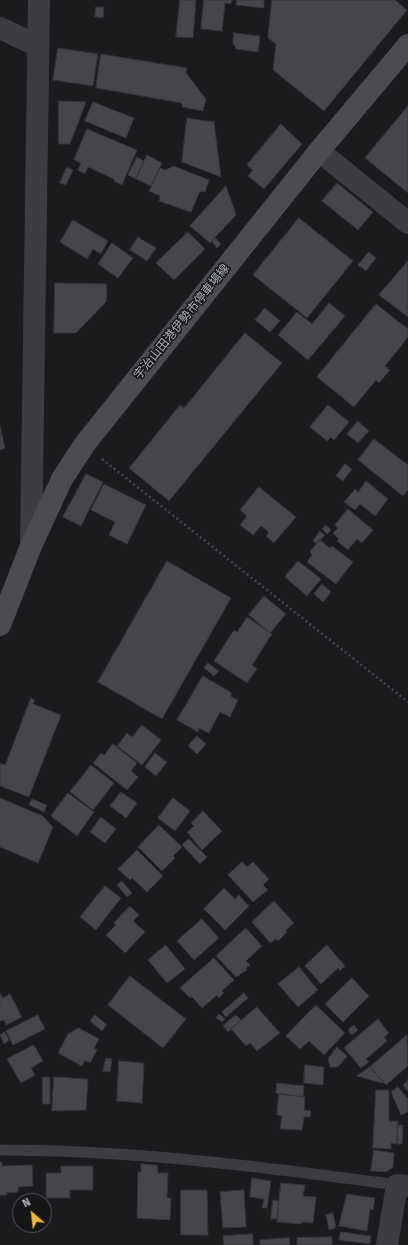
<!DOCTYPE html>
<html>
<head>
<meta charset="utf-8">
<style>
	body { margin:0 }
	#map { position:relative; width:408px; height:1245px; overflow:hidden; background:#1b1b1d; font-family:"Fira Sans",sans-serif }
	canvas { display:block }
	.north { position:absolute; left:12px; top:1193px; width:40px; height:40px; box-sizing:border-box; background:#161618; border:1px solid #53545a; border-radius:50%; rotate:332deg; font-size:11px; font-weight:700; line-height:16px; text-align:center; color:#aeb2bc }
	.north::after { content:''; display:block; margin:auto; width:14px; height:18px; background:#e9b547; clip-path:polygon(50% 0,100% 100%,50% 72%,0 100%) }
</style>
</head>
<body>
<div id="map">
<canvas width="408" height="1245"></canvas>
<div class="north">N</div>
</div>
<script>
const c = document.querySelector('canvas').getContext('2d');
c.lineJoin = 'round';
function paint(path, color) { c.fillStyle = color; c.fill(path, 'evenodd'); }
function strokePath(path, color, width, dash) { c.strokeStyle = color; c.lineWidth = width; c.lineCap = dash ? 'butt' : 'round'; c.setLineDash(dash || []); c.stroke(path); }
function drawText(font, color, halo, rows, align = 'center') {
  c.font = font + ' "Fira Sans","Noto Sans JP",sans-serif'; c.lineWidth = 3; c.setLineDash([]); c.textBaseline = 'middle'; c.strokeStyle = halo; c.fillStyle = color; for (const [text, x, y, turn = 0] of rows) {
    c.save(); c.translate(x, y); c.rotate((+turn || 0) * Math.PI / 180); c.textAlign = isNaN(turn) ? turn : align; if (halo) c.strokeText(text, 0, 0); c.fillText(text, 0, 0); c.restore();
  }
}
const building = new Path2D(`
	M180,0h16l-3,38 -17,-1z
	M204,0h28l-1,4 -6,-1 -3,28 -21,-2z
	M237,0h27v8l-28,-3z
	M272,0h123l12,10 -83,101 -51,-41 3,-26 -8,-6z
	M96,7h8l-1,11 -8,-1z
	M234,33l26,3 -2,16 -22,-3 -3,-6z
	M58,48l40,6 -5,32 -40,-6z
	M101,54l86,14 -1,5 20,26 -3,12 -21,-4v-4l-86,-15z
	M59,101l27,1 -16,42h-11z
	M93,102l41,16 -8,20 -41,-17z
	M408,106v87l-43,-35z
	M187,118l27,4 7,55 -39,-15z
	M281,124l21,20 -38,45 -16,-13 5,-6 -6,-5z
	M87,129l50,21 -15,35 -8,-4v-2l-26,-12 -3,7 -7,-4 3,-7 -7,-3z
	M147,155l15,8 -11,23 -15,-7z
	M137,157l7,4 -8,18 -8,-4z
	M174,166l35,14 -4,12 -5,-1 -9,21 -32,-11 1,-5 -11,-5 11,-23 5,2z
	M67,167l6,3 -7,15 -6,-2z
	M337,183l36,29 -15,18 -36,-29z
	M226,186l10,29 -26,28 -20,-17z
	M299,218l54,43 -46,57 -54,-43z
	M73,220l35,21 -7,13 -8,-5 -6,10 -27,-17z
	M188,232l17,17 -31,31 -18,-17z
	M138,237l18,11 -9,13 -17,-11z
	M215,238l6,6 -4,4 -5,-6z
	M112,243l21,15 -15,20 -20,-14z
	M369,252l7,6 -10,13 -8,-6z
	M408,261v56l-29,-22z
	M55,283l52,1 -1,18 -30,31h-22z
	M329,303l16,13 -37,44 -30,-25 19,-23 15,12z
	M376,304l32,25v8l-23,29 5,4 -11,13 -3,-3 -22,27 -37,-30z
	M265,308l15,13 -10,11 -15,-12z
	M245,333l37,30 -113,138 -40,-33 51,-63 4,3z
	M328,405l21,17 -15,18 -3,-3 -4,4 -17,-14z
	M358,421l11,10 -11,12 -11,-9z
	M0,426l5,22 -5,2z
	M374,439l34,26v25l-5,6 -45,-36z
	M345,464l7,5 -9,12 -7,-5z
	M86,474l17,8 -22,44 -18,-9z
	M366,481l22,18 -13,17 -15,-12 -5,6 -11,-8 11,-13 3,3z
	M104,484l42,21 -19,39 -18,-9 6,-13 -24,-12z
	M259,487l37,30 -22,26 -8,-7 3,-4 -8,-6 -8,9 -13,-10 7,-9 -7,-6z
	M348,509l25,21 -11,13 -5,-4 -9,11 -11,-9 2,-2 -6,-6 5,-5 -3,-3z
	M326,525l5,5 -4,4 -5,-5z
	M320,531l5,4 -8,9 -4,-3z
	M320,540l10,8 2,-2 21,16 -17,22 -29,-22 5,-7 -2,-3z
	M167,561l64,37 -69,121 -64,-37z
	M298,561l23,18 -14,17 -22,-19z
	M322,584l9,8 -8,10 -9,-8z
	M264,596l22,18 -16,19 -21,-18z
	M247,617l25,17 -20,31 5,4 -10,14 -33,-22 20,-31 3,2z
	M208,663l11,8 -5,5 -10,-8z
	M203,676l29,17 -2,3 8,4 -8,17 -10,-5 -11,21 -10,-5 -1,4 -21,-12z
	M31,698l4,2 -2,4 28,11 -32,82 -29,-11v-23l5,2z
	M142,725l19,15 -19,25 -25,-19 10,-13 5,4z
	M197,736l9,8 -9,10 -9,-8z
	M113,744l24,19 -6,8 7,6 -11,13 -34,-27 8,-10 3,2z
	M155,753l12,9 -11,14 -11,-9z
	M91,765l23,18 -21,27 -23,-18z
	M121,792l16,11 -11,15 -16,-12z
	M68,793l26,19 -17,24 -26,-20z
	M0,798l43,18 10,11 -15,36 -38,-16z
	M173,798l17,13 -15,20 -17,-13z
	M32,799l15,6 -3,7 -15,-7z
	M203,811l19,20 -20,19 -15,-18 7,-6 -3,-3z
	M101,817l15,12 -11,14 -15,-11z
	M159,825l23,22 -9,9 2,2 -13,13 -24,-24z
	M189,839l18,18 -7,7 -18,-19z
	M137,850l26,26 -16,16 -15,-14 -2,2 -12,-11z
	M242,862l5,5 6,-5 16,17 -6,6 5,5 -15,12 -25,-27z
	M122,881l10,12 -5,4 -10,-12z
	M105,886l16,12 -25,32 -16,-13z
	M224,888l11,11 4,-4 10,11 -24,24 -21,-21z
	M274,901l20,22 -8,7 1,2 -9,9 -2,-2 -6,4 -18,-21z
	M130,906l9,9 -6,6 12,11 -20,21 -19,-18 10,-10 -2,-2z
	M202,919l17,19 -25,22 -17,-19z
	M246,928l16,18 -16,15 4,4 -4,3 1,2 -11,7 -20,-21z
	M166,945l19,24 -18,14 -19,-23z
	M327,945l18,21 -5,5 -2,-3 -17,16 -16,-18z
	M214,958l20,22 -12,11 2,2 -5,5 -2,-3 -15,13 -10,-11 -2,1 -10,-10z
	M299,967l19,23 -20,17 -20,-23z
	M130,976l56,43 -23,29 -55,-43z
	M352,978l17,18 -26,26 -18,-18z
	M0,993l3,5 7,-4 12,23 -16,8 -2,-5 -4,1z
	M244,993l4,5 -22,19 -4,-5z
	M316,1005l29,28 -21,22 -15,-14 -9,8 -14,-13z
	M257,1007l23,26 -23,18 -7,-8 -4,3 -15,-17z
	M219,1014l6,5 -3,3 -6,-4z
	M38,1015l7,14 -32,16 -7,-14z
	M95,1015l12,10 -5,6 -12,-10z
	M236,1015l5,5 -13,12 -5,-6z
	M378,1019l11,14 -5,4 3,4 -21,18 3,3 -8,6 -17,-20z
	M354,1025l4,5 -6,5 -4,-5z
	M79,1028l20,11 -5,10 3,1 -7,13 -5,-3 -3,6 -24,-13 10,-19z
	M5,1032l4,8 -5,4 -4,-9z
	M407,1035l1,31 -22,19 -16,-18z
	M34,1045l9,16 -12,7 4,7 -14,8 -14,-24z
	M337,1047l10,9 -9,11h-8l-2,-8z
	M106,1058l6,1 -2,13 -7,-1z
	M119,1061l25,2 -2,40 -25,-2z
	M305,1065l19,2 -1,18 -19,-2z
	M370,1067l13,15 -1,1 -25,-7z
	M43,1077h7v27h-7z
	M54,1077l34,2 -2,31 -34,1z
	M408,1080v11l-5,-6z
	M277,1083l27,3 -1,11 -27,-4z
	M398,1087l10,12v13l-7,3 -10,-23z
	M376,1090h13v31h9l-1,23 -6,-1v6l-18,-1z
	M279,1094l26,3 -1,13 7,1 -1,6h-6l-2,13 -22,-1 2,-13 -5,-1z
	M398,1125h5l-1,19h-5z
	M374,1150l20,3 -1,14 -7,5 -15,-1z
	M0,1162h2v4l30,-1 1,21 -15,1v5l-12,1 1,2h-7z
	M141,1164l16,1 1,8h10l-1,25h4l-1,22 -33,-2 1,-46h3z
	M61,1166h32v24h-23v8h-24v-25h15z
	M252,1178l19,3 -4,27h-5l2,-9 -14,-2z
	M281,1183l24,2 -2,11 13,1 -3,26 -11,-1v2l-25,-2z
	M181,1190h26l1,45h-27z
	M244,1190l2,37 -23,1 -3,-36z
	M347,1194l28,4 -2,12 -3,-1 -3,22 -28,-5z
	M273,1200l6,1 -2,18h-6z
	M333,1213l3,15 -7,2 -3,-15z
	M341,1232l30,4 -1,8 -31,-4z
	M253,1234v11h-29l-1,-9z
	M332,1237v8h-35v-7z
	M289,1238l1,7h-30v-5z`);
paint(building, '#45464a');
strokePath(building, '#353539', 1);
strokePath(new Path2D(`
	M102,459l306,243`), '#424449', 2.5, [2, 3]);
strokePath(new Path2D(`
	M0,1150c133,0 265,17 397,35`), '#3c3d42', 11);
strokePath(new Path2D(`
	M0,28l38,18
	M319,151l89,72
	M387,1245l10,-60 11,1`), '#3c3d42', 22);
strokePath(new Path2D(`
	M31,546l8,-546`), '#3c3d42', 22);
strokePath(new Path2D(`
	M0,625l31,-79 31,-67 22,-34 235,-294 89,-106`), '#4a4c52', 22);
drawText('12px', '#aeb2bc', '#161618', [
	["宇治山田港伊勢市停車場線",182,322,-51]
]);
</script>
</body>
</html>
